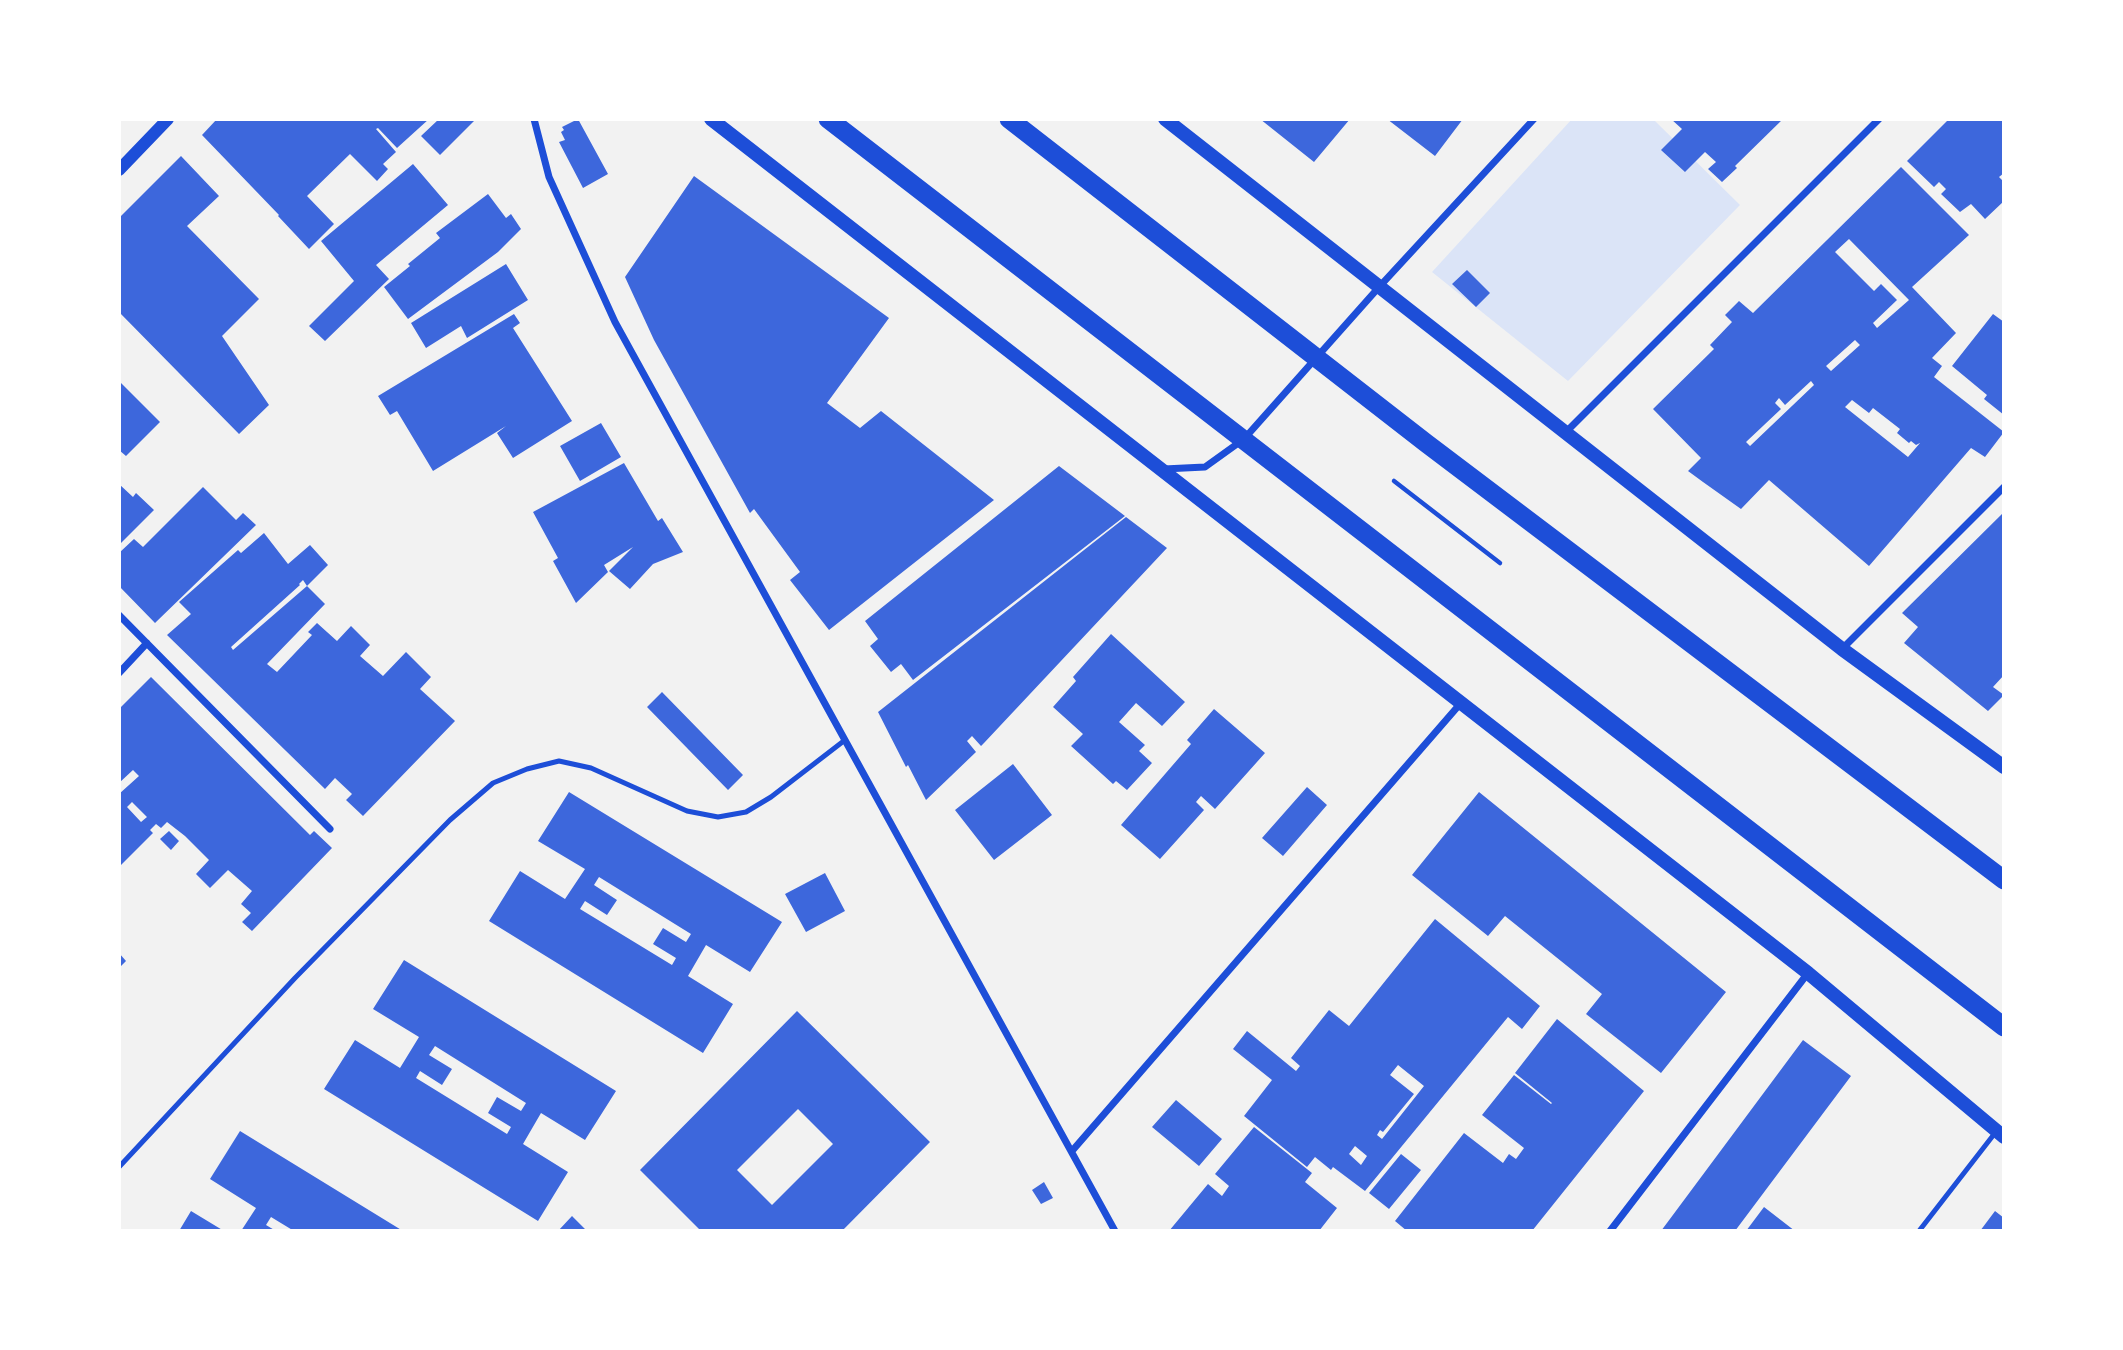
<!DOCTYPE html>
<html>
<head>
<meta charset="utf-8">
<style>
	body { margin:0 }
	#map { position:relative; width:2123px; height:1350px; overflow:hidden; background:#f2f2f2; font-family:"Varela Round",sans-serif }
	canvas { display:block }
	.frame { position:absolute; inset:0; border:121px solid #fff; pointer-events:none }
</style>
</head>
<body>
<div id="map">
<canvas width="2123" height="1350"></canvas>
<div class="frame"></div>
</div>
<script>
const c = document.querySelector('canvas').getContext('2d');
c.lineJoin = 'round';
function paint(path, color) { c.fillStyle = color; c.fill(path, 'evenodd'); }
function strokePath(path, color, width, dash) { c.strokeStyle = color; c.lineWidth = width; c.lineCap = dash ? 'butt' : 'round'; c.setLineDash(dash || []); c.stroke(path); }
paint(new Path2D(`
	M1572,119h81l87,86 -172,176 -136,-109z`), '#dbe4f7');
paint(new Path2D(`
	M217,119h212l-32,29 -19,-20 -2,1 20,23 -13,12 5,5 -11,12 -27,-27 -43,42 27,28 -25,25 -31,-33 1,-1 -77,-80z
	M439,119h37l-36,36 -19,-19z
	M578,119l30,55 -25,14 -24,-46 6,-2 -4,-8 3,-2 -2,-3z
	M1260,119h90l-36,43z
	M1387,119h76l-28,37z
	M1671,119h112l-48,47 2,2 -15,14 -14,-13 8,-7 -11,-10 -20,20 -24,-22 21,-21z
	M1949,119h55v54l-5,4 5,5v19l-19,18 -14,-15 -11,8 -19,-18 5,-5 -7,-7 -5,5 -27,-26z
	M181,156l38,40 -32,30 72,73 -37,37 47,69 -30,29 -120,-122v-94z
	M413,164l35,41 -72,60 13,14 -64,62 -16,-15 45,-45 -33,-40z
	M1901,167l68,68 -57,52 44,46 -24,25 10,8 -8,11 70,55 -19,25 -14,-9 -102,118 -100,-86 -28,29 -38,-27 -15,-11 13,-13 -48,-49 61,-60 -4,-4 22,-23 -7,-7 14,-14 14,12zM1849,239l60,61 -32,28 -4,-5 24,-23 -16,-16 -7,7 -39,-39zM1855,340l5,5 -29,26 -5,-5zM1811,381l3,4 -64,61 -4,-4 35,-33 -6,-6 4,-5 6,7zM1852,400l17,13 4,-5 27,21 -3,4 12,10 2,-2 5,4 4,-2 -12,14 -63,-50z
	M694,176l195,142 -62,85 33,25 21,-17 113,89 -165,130 -39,-50 10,-8 -46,-63 -4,4 -96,-173 -29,-63z
	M488,194l18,24 5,-4 10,15 -23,23 -90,67 -24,-32 26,-21 -2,-2 32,-26 -4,-5z
	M506,264l22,36 -61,38 -6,-12 -35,22 -15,-25z
	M1467,270l23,23 -14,14 -24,-23z
	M514,314l6,9 -7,5 59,93 -59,37 -16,-25 9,-7 -73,45 -36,-60 -7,4 -12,-19z
	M1993,314l11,8v93l-20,-16 3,-4 -35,-29z
	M120,382l40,40 -34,34 -7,-6z
	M601,423l20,34 -41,24 -20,-35z
	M624,463l34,58 4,-3 21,34 -30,12 -23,25 -21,-18 24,-24 -29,18 4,7 -32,31 -23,-42 5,-3 -25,-46z
	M1059,466l66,50 -212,164 -12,-16 -10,8 -21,-26 8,-7 -13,-18z
	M119,484l14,13 3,-4 18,17 -35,35z
	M203,487l33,33 7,-7 13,12 -101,98 -36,-37v-33l15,-14 9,8z
	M2004,512v163l-11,12 11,8 -16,16 -84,-68 14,-16 -16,-14z
	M1126,517l41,31 -183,195 -3,3 -9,-10 -5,5 9,11 -50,48 -18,-35 -2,2 -28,-55z
	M264,533l24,31 22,-19 18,20 -21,21 -4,-6 -4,4 1,1 -69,62 2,3 74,-64 18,18 -58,60 10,8 35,-37 -4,-3 9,-9 20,18 14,-15 19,19 -10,11 23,20 23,-24 25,25 -11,12 35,32 -92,95 -17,-16 6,-6 -17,-16 -10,11 -158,-154 24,-21 -12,-12 59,-52 3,3z
	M1111,634l74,68 -23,24 -26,-23 -17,19 26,23 -6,6 13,12 -25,27 -11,-9 -3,3 -42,-38 12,-12 -30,-27 23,-26 -3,-4z
	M151,677l159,158 4,-4 18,17 -80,83 -10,-9 9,-9 -10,-9 11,-13 -24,-21 -18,18 -14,-14 13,-14 -24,-24 -18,-14 -6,6 -5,-4 -6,6 3,3 -34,34v-73l20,-18 -6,-6 -14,13v-74zM132,802l15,15 -6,5 -14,-15z
	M662,692l81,83 -15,15 -81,-83z
	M1214,709l51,44 -50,56 -14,-13 -5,6 8,8 -44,49 -39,-34 70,-81 -4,-4z
	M1013,764l39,51 -58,45 -39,-50z
	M1307,787l20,18 -44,51 -21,-18z
	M569,792l213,130 -32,50 -44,-27 -18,31 45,28 -30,49 -214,-132 31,-50 45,28 20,-30 -47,-28zM599,877l92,57 -5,8 -23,-14 -10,16 23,14 -4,7 -92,-56 5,-8 22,14 10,-15 -23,-15z
	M1479,792l247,200 -65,81 -75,-59 16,-20 -97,-78 -17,20 -76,-61z
	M169,831l10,10 -8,9 -11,-11z
	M825,873l20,38 -39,21 -21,-38z
	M1435,919l105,87 -18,23 -14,-12 -143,174 -32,-24 -2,3 -16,-13 -8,10 -63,-51 28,-36 -39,-31 14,-18 49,40 4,-5 -9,-8 38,-48 20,16zM1398,1065l26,21 -42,53 -5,-4 3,-5 3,2 31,-38 -24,-19zM1355,1146l12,10 -6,9 -12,-11z
	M119,953l7,8 -7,7z
	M404,960l212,131 -31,49 -44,-27 -18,31 45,28 -30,49 -214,-132 31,-49 45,28 19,-31 -46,-28zM435,1046l91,57 -5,8 -24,-14 -9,16 23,14 -4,7 -91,-56 4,-7 22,14 10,-16 -23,-14z
	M797,1011l133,131 -88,89h-141l-61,-61zM798,1109l35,35 -61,61 -35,-35z
	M1557,1019l87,72 -112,140h-125l-12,-10 69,-88 39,30 6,-9 7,5 8,-11 -42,-33 32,-40 37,29 1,-1 -37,-30z
	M1803,1040l48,36 -116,155h-74z
	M1176,1100l46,39 -23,27 -47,-39z
	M1254,1127l58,46 -7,9 32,26 -18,23h-150l39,-47 14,12 7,-10 -14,-12z
	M240,1131l163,100h-109l-23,-14 -5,8 10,6h-35l15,-23 -46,-29z
	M1401,1154l20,16 -32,39 -20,-16z
	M1044,1182l9,16 -12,6 -9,-14z
	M1764,1207l31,24h-49z
	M191,1211l33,20h-45z
	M1995,1211l9,7v13h-24z
	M572,1216l15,15h-29z`), '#3d67dc');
strokePath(new Path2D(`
	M1394,481l106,82`), '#1d4ed8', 4.5);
strokePath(new Path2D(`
	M119,1167l176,-189 155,-158 43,-37 34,-14 32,-8 32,7 96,43 31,6 28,-5 25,-15 74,-57
	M1919,1231l76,-98`), '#1d4ed8', 5);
strokePath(new Path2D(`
	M534,119l15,58 66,145 500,909
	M1565,433l314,-314
	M1164,469l41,-2 39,-28 136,-153 154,-167
	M119,615l211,214
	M1842,649l162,-162
	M119,673l28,-30
	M1072,1151l388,-447
	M1610,1231l198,-258`), '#1d4ed8', 7);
strokePath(new Path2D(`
	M119,170l49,-51`), '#1d4ed8', 12);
strokePath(new Path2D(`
	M711,119l1097,854 196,164
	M1165,119l677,530 162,118`), '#1d4ed8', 14);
strokePath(new Path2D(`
	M828,119l1176,908
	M1009,119l417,324 578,437`), '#1d4ed8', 19);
</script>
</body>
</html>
